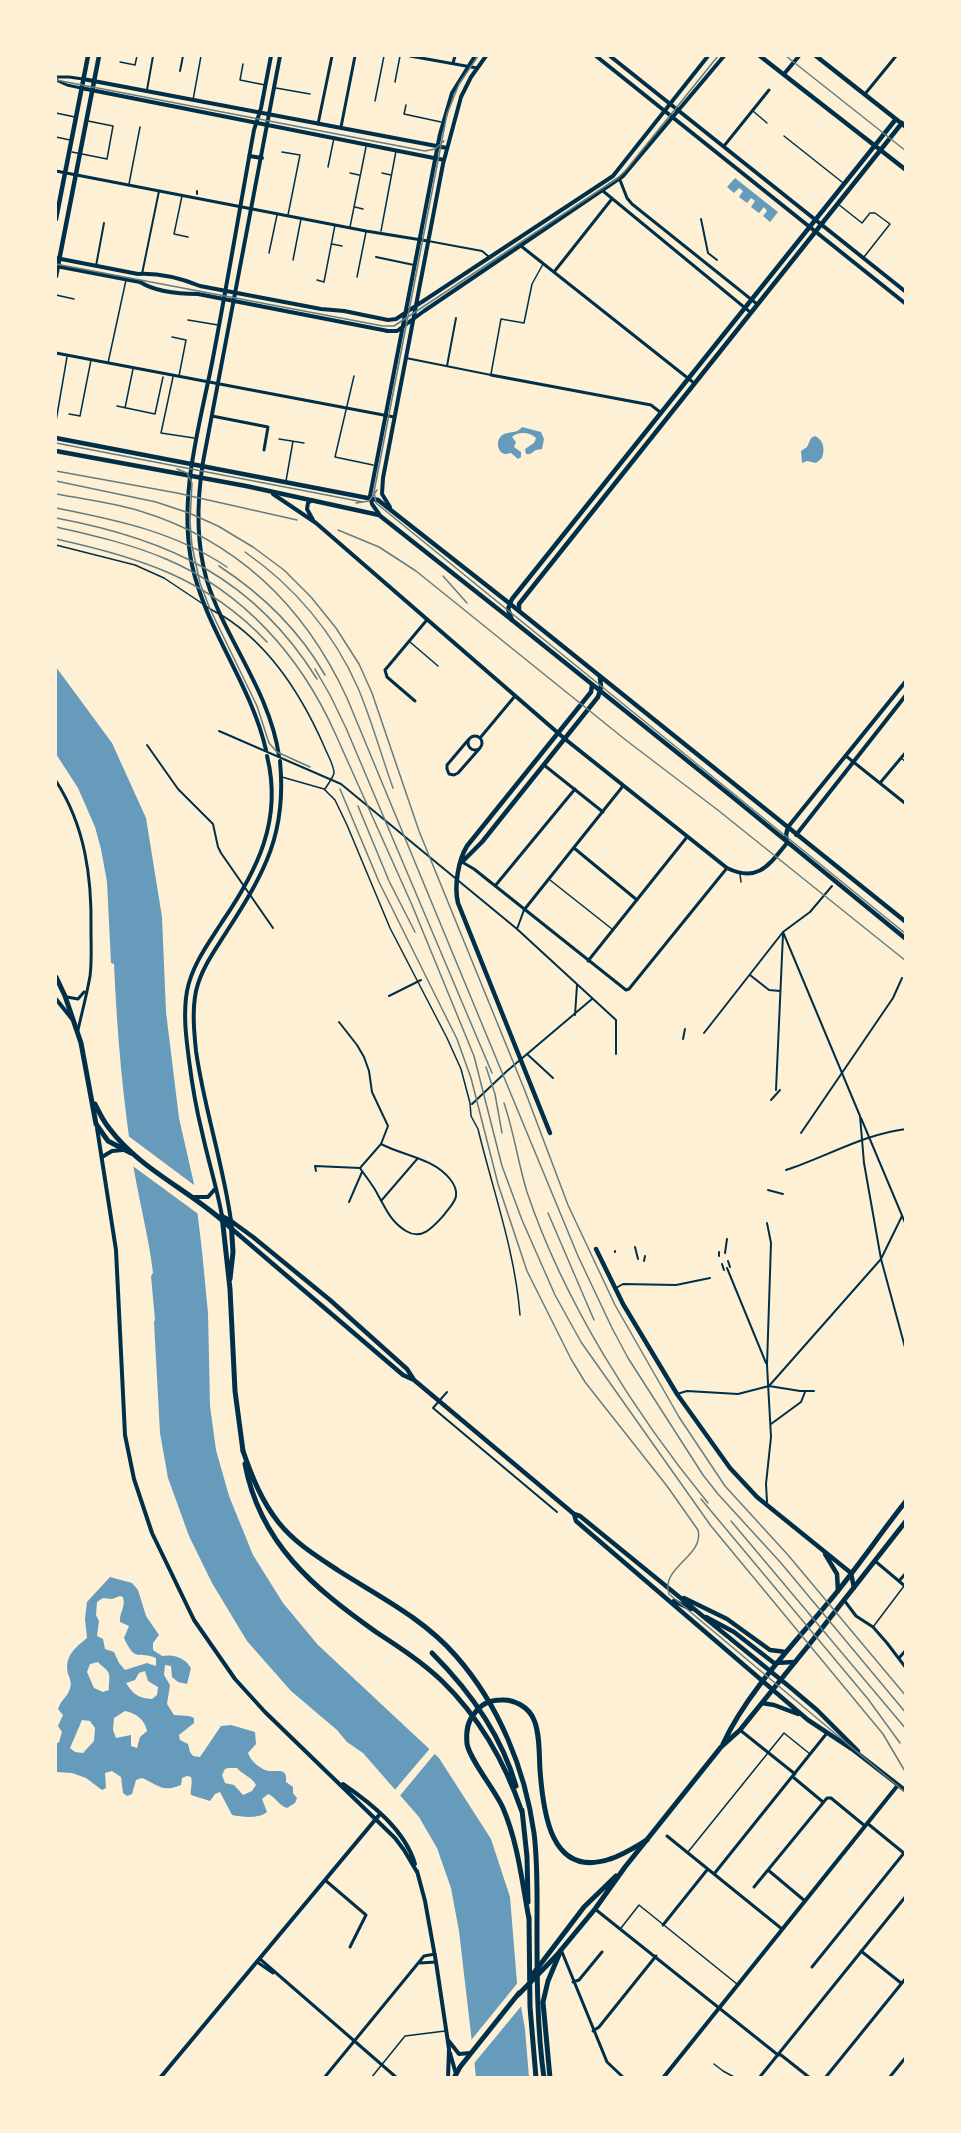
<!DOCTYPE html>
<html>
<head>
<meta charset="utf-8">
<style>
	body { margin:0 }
	#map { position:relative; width:961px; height:2133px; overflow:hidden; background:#fdf0d5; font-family:"Fira Sans",sans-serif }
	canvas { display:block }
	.frame { position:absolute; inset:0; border:57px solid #fdf0d5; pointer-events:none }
</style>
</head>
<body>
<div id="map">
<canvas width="961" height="2133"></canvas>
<div class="frame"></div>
</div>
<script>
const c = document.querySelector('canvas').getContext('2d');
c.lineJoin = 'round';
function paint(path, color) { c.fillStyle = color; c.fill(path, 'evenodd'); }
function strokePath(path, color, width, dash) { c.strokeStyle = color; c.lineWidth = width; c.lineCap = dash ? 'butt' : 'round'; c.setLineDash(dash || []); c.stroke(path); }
paint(new Path2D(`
	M735,178l43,34 -8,10 -7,-6 4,-5 -3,-4 -5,6 -8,-6 4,-6 -4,-3 -4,5 -8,-6 4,-6 -4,-3 -5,5 -7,-6z
	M522,427l19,5 3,7 -2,10 -6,1 -6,4h-4l-1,-5 9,-6 2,-5c-6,-6 -18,-7 -24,-1l4,5 -2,5 7,5v5l-3,2 -7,-6c-5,1 -6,2 -10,-1 -5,-5 -4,-15 3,-18 7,-3 12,0 18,-7z
	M815,436c9,4 10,14 7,22l-6,5 -9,-2 -5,2 -1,-12 6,-4 4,-9z
	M56,667l56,76 34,75 16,99 4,95 13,106 15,66 8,67 6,62 2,93 6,44 13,46 24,59 30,48 35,42 121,113 52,81 19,58 7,86 8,46 4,48h-53l-17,-146 -8,-43 -14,-40 -18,-31 -56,-64 -16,-11 -10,-12 -46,-39 -44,-50 -35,-58 -23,-47 -21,-58 -8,-45 -6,-111 1,-2 -4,-44 2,-3c-4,-34 -13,-68 -19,-103 -11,-68 -17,-137 -20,-206l-3,-1 -4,-81 -6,-33 -6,-22 -17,-39 -22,-34z
	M110,1577l22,6 6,7 8,26 13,19 -6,8v7l9,6c12,-2 22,1 29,12l-4,16 -9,-2 -6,-5 -1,-11 -6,-1 -1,10 6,10 -3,19 7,11 15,1 5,2v5l-15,12 1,5 8,4 2,8 3,4 7,1 21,-31 10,-1 24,7 1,12 -8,9c3,8 9,13 17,17 9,4 23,-5 21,12l7,5v6l4,5 -2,5 -8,5c-9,-3 -11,-11 -19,-14l-6,5 5,13c-8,7 -25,5 -35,3l-12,-23 -5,2 -5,7 -19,-6c-1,-6 2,-12 0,-18l-4,-1 -5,2 -1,7c-19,8 -22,0 -39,-7l-6,2 -4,14 -5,2 -4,-3 -2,-16 -9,-6 -7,2 1,15 -4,2 -16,-12 -14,-5 -16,-1v-28l3,-2 3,-10 -4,-6 5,-11 -5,-6c4,-11 10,-12 12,-21 2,-4 0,-9 -2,-14 -4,-18 7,-26 19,-36l-2,-19 2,-17zM120,1596l3,1c3,10 -4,16 -3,25l9,4 -5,12c12,26 14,12 32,20v8l-9,-3 -22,7 -6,-7 -5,-11 -9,-3 -2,-10 -6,-3 2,-15 -3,-6 1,-13 6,-4 9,1zM98,1662c3,4 8,6 10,10 3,4 0,13 1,18l-6,2 -9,-4 -7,-16 3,-8zM145,1671l3,10 10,6 -1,8 -5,4c-14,-1 -19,-5 -26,-16l9,-3 4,-7zM125,1711c11,2 20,9 22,20l-7,6 -3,11 -6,-2v-11l-15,3 -3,-8 1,-12zM82,1720l8,1 5,7 -1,13 -11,12 -8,-1 -5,-4zM228,1768h9c6,7 15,9 19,17l-4,6 -9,4 -9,-10 -9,-2 -3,-8 3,-6z`), '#669bbc');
paint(new Path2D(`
	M127,1135l71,53 3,28 -71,-52z
	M432,1746l5,5 -39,47 -5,-6z
	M520,1980l3,24 -52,63 -3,-23z`), '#fdf0d5');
strokePath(new Path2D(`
	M120,62l15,3 2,-9
	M243,64l-3,16 25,5
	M395,82l5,-26
	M276,88l34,6
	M193,100l8,-44
	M375,101l9,-45
	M406,105l-2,9 37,8
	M753,111l14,12
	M56,113l19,4
	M784,136l58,46
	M56,137l14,3
	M72,152l35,7 6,-33 -25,-5
	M282,152l18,3 -12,60
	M328,167l6,-29
	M350,173l9,2
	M382,173l9,2
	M129,184l11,-57
	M182,196l-8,38 14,3
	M838,204l24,19 8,-10h5l15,11 -26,33
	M355,207l8,2
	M350,227l16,-80
	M381,231l15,-80
	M332,244l10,2
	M269,253l8,-38
	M293,260l8,-41
	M357,277l9,-45
	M317,280l7,2 11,-57
	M56,295l18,4
	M188,320l30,5
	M172,337l14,3 -7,36
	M108,363l18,-83
	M491,374l10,-55 23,4 8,-39 11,-20
	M354,376l-19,81 38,8
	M173,377l-12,56 33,5
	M117,406l38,8 8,-37
	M125,408l8,-39
	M69,414l11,2 11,-56
	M56,421l11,-64
	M279,439l25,4
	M286,481l7,-40
	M56,545l79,20 29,13 39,26
	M207,607l12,7
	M223,616c48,30 79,80 101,130 3,8 10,19 10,27 -1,5 -6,11 -9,16
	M410,642l28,24
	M901,758l5,4
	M282,777l42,12 11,11 12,25 43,103 57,110 14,31 9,34 1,13 7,13c15,62 37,122 42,186
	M740,874l1,8
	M550,880l62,49
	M873,1627l31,-41
	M688,1852l96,-119 26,21
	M621,1928l18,-23 98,79
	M714,2064l9,7 13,7
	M371,2078l34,-42 40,-5`), '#003049', 1.5);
strokePath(new Path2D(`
	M180,71l3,-15
	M147,90l6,-34
	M197,194v-3
	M701,219l7,34 9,7
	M428,241l54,10 6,5
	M376,257l38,8
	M96,266l8,-43
	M142,274l17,-83
	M406,358l85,17
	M447,366l9,-48
	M219,731l122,53 176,145 99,91v34
	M147,745l31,44 35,35 5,23 3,6 52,75
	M517,929l7,-19
	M783,932l77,184 4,47 17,96 25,92
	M905,974l1,-1
	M750,975l19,15 11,1
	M389,996l32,-16
	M575,1015l2,-30
	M704,1033l79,-101 27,-20 22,-26
	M683,1039l2,-10
	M527,1054l26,24
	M776,1090l7,-156
	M771,1100l9,-10
	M472,1104l35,-33 85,-72
	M861,1118l45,107
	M801,1133l92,-135 9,-20
	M360,1168c6,9 13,17 18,27 8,14 13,27 28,36 16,10 28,-5 38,-16 4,-6 11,-12 12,-19 1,-7 -2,-12 -6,-17 -17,-21 -46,-23 -69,-35
	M786,1170c40,-13 78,-36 120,-41
	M316,1171l-1,-5 45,2 21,-24 7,-18 -16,-34 -3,-21 -5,-14 -7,-12 -18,-23
	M768,1190l15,4
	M381,1201l37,-43
	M349,1202l13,-30
	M635,1247l3,12
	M615,1251v1
	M719,1252v4
	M725,1253l2,-14
	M644,1261l1,-5
	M728,1261l2,6
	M722,1264l2,6
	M727,1268l39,95
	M616,1288l7,-4 53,1 34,-7
	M769,1386l112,-127 21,-43
	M447,1392l-14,16 124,104
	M677,1394l10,-3 51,3 31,-8 31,5h14
	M771,1424l30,-22 4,-10
	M767,1502l-1,-18 5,-47 -4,-72 4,-122 -4,-20`), '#003049', 2);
strokePath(new Path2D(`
	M410,56l67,12
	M453,63l2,-7
	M56,77h13l14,2
	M56,80l11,5 14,3
	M865,94l31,-38
	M318,124l14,-68
	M341,127l14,-71
	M724,146l45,-56
	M56,171l310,60 62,10
	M620,180l7,18 5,6 125,100
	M603,191l147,121
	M521,246l173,137
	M554,272l57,-72
	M56,353l338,64
	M491,375l160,30 9,7
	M212,416l56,11 -4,23
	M415,701l-28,-24 -2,-7 41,-49
	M468 743a7 7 0 1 1 14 0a7 7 0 1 1-14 0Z
	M480,738l35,-42
	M469,739l-22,26v4l2,5 5,1 4,-2 22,-25
	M846,756l60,48
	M544,765l59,47
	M56,781c29,45 36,96 35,149 0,15 1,32 -1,46 -3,18 -8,36 -12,54
	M880,783l26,-31
	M574,848l63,52
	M462,862l12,7 152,121 3,-1 98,-121
	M495,886l80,-97
	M524,910l99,-124
	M588,961l99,-124
	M67,997l11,2 6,-7
	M875,1561l31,26
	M899,1581l7,-8
	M844,1600l12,16 17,11 14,16 19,25
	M899,1658l7,-8
	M740,1730l55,44
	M793,1777l30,25
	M867,1823l38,31
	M667,1836l115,93
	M768,1870l37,31
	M714,1874l113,-141
	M325,1880l41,35 -16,32
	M754,1887l73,-89h4l34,28
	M595,1909l183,146h3l29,23
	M663,1925l44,-55
	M861,1951l40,32
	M562,1952l45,110 17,16
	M260,1959l137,119
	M257,1962l16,11
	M420,1963l16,-1
	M812,1967l92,-114
	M573,1982l6,-2 23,-28
	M593,2031l6,-4 57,-71
	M324,2078l100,-122 11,-2
	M759,2078l147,-182
	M825,2078l81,-100
	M889,2078l17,-21`), '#003049', 3);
strokePath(new Path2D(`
	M596,56l310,248
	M610,56l296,236
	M784,74l15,-18
	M83,79l364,69
	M81,88l363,72
	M249,156l13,2
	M56,258l82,16c21,-1 42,4 62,12l121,23 23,2 44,9 8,-1 217,-143 95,-120
	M56,266l84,16c16,10 39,12 58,12l190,37
	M386,331h11l27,-20 199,-135 101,-120
	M273,494l43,29 249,216 162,129c31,15 42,-3 60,-25
	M312,500l-4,3 -1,6 6,11
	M390,507l-8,-13 1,-16 60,-314 18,-67 10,-20 15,-21
	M379,514l-7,-10 -2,-8 70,-362 12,-41 23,-37
	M266,750c-15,-66 -60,-120 -74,-185 -14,-67 7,-137 20,-202 15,-78 28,-156 42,-233l7,-22 10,-52
	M279,756c-9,-64 -53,-115 -72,-175 -11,-38 -10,-81 -4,-119l77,-406
	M788,827l118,-146
	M796,835l110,-140
	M56,999l16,20
	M97,1128l19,122 9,185 9,44 18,54 42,87 41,59 30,33 130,126 9,12 13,22
	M102,1157l10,-6 11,-1
	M193,1197h15l7,-8
	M222,1216c-5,-28 -14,-56 -20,-84 -6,-24 -10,-48 -13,-72 -3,-23 -6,-46 -2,-69 5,-26 21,-47 35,-69 35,-51 61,-102 45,-166
	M231,1221c-8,-58 -27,-113 -35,-170 -2,-20 -4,-40 0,-60 5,-22 19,-41 31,-60 38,-59 60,-98 53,-170
	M343,1784c29,20 62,46 72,80
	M417,1871l8,30 11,61 13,87 -1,29
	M448,2040l11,14 11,-1
	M450,2053l6,21
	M160,2078l220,-264
	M663,2078l235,-293`), '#003049', 4);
strokePath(new Path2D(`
	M56,219l32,-163
	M56,276l43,-220
	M56,438l322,62 131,103
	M56,451l190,35 133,29 133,105
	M231,1221l22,16 77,63 77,69 7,11
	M232,1229l171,146 11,5 160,134 2,7 232,199 44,29 54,42
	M574,1514l6,2 211,172 26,22 41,41
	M684,1598l43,21 43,31 16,2
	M674,1601l17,8
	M706,1617l28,15 40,31 21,-1
	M762,1703l12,2 24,9`), '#003049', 4.5);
strokePath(new Path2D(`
	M760,56l146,114
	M816,56l90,71
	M896,119l-384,480 -4,10 4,11 218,175 176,144
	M509,603l397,319
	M519,611v-7l383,-481
	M787,843l-1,-8 2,-8
	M462,862l20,-20 116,-145 3,-10 -1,-9
	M550,1133l-92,-230c-4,-17 0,-42 9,-57l124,-154 1,-7
	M596,1249l27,55 54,90 53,74 27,29 94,76 3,15
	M825,1554l12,20 1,17`), '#003049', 4.5);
strokePath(new Path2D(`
	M56,977l9,19 16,47 15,81 12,17 23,12
	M95,1104c4,8 8,17 14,24 32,43 85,64 123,101
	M221,1216l10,5 2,31 -3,27
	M222,1216l8,73 5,102 8,60
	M723,1744c23,-50 69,-98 104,-140 28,-33 52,-69 79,-103
	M530,1978l54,-71 32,-31
	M518,1995l38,-39 39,-47 30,-42 96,-120 19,-17 68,-84 98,-125
	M454,2078l6,-11 59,-74`), '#003049', 5);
strokePath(new Path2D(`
	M243,1451c9,26 19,51 36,72 17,21 39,34 60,48 41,26 85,48 117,85 43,49 69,113 78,177 4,31 3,63 3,95 0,50 0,100 7,150
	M245,1464c15,80 69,124 131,168 23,15 46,30 66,49 38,37 63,81 80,131
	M432,1653c38,38 69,81 84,133
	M522,1810l5,47 1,45
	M529,1917l1,90 6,71
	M529,1919c-7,-37 -11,-76 -26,-111 -8,-18 -33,-48 -36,-64 -1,-10 0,-22 7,-30 6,-9 16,-14 27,-14 13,-1 28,7 33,20 6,14 5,34 6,50 3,41 10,109 70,89 13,-4 25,-12 37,-19
	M550,2078l-7,-76 5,-21 13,-31`), '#003049', 5);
strokePath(new Path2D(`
	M478,56l-19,28 -12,30 -73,378 2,11 530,431
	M786,56l120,95
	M56,80l369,71 10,-2 9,-8
	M56,264l327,62h11l224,-148 8,-8 92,-114
	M56,443l307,59
	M177,469l10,4 5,10 -2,39 2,24 8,37 10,26 47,97 12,37 8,9 33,15
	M356,503l13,-2 8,-11
	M340,789l39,93 78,157 14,39 27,106 29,87 44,88 14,23 82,104 31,44c7,26 -38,37 -29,64l237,199`), '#657d81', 1.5);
strokePath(new Path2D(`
	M56,471l121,22 120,27
	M56,481l100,21 33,11 29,13 35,21 31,23 27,27 25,31 23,36 13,29 47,138 106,260 43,114 47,100 64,112 46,69 63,69 118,141
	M56,494c28,5 57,9 84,17 98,30 165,96 207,187l231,558 34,72 16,30 75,117 15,19 63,69 125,150
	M56,508c61,12 119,24 171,59
	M56,518c113,21 198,60 261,161
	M56,527c36,8 75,17 110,32 78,33 135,98 169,174l77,172 62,151 28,110 20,54 33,75 26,47 130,184 172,208 23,39
	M338,530l41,17 37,24 211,170 92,70 187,150
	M56,539c82,18 151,39 211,103
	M245,552c49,34 89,81 113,136 14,33 23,67 35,100
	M219,566c43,28 80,64 106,109
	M443,576l24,27
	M315,669l15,26 16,33 146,345
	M358,806l31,75 26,51
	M486,1067l9,27 7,39
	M504,1103c10,29 14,60 23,89 37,110 108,222 181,311
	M548,1213l46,107
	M701,1499l167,200 32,44
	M731,1521l175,208`), '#657d81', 1.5);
</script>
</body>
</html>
